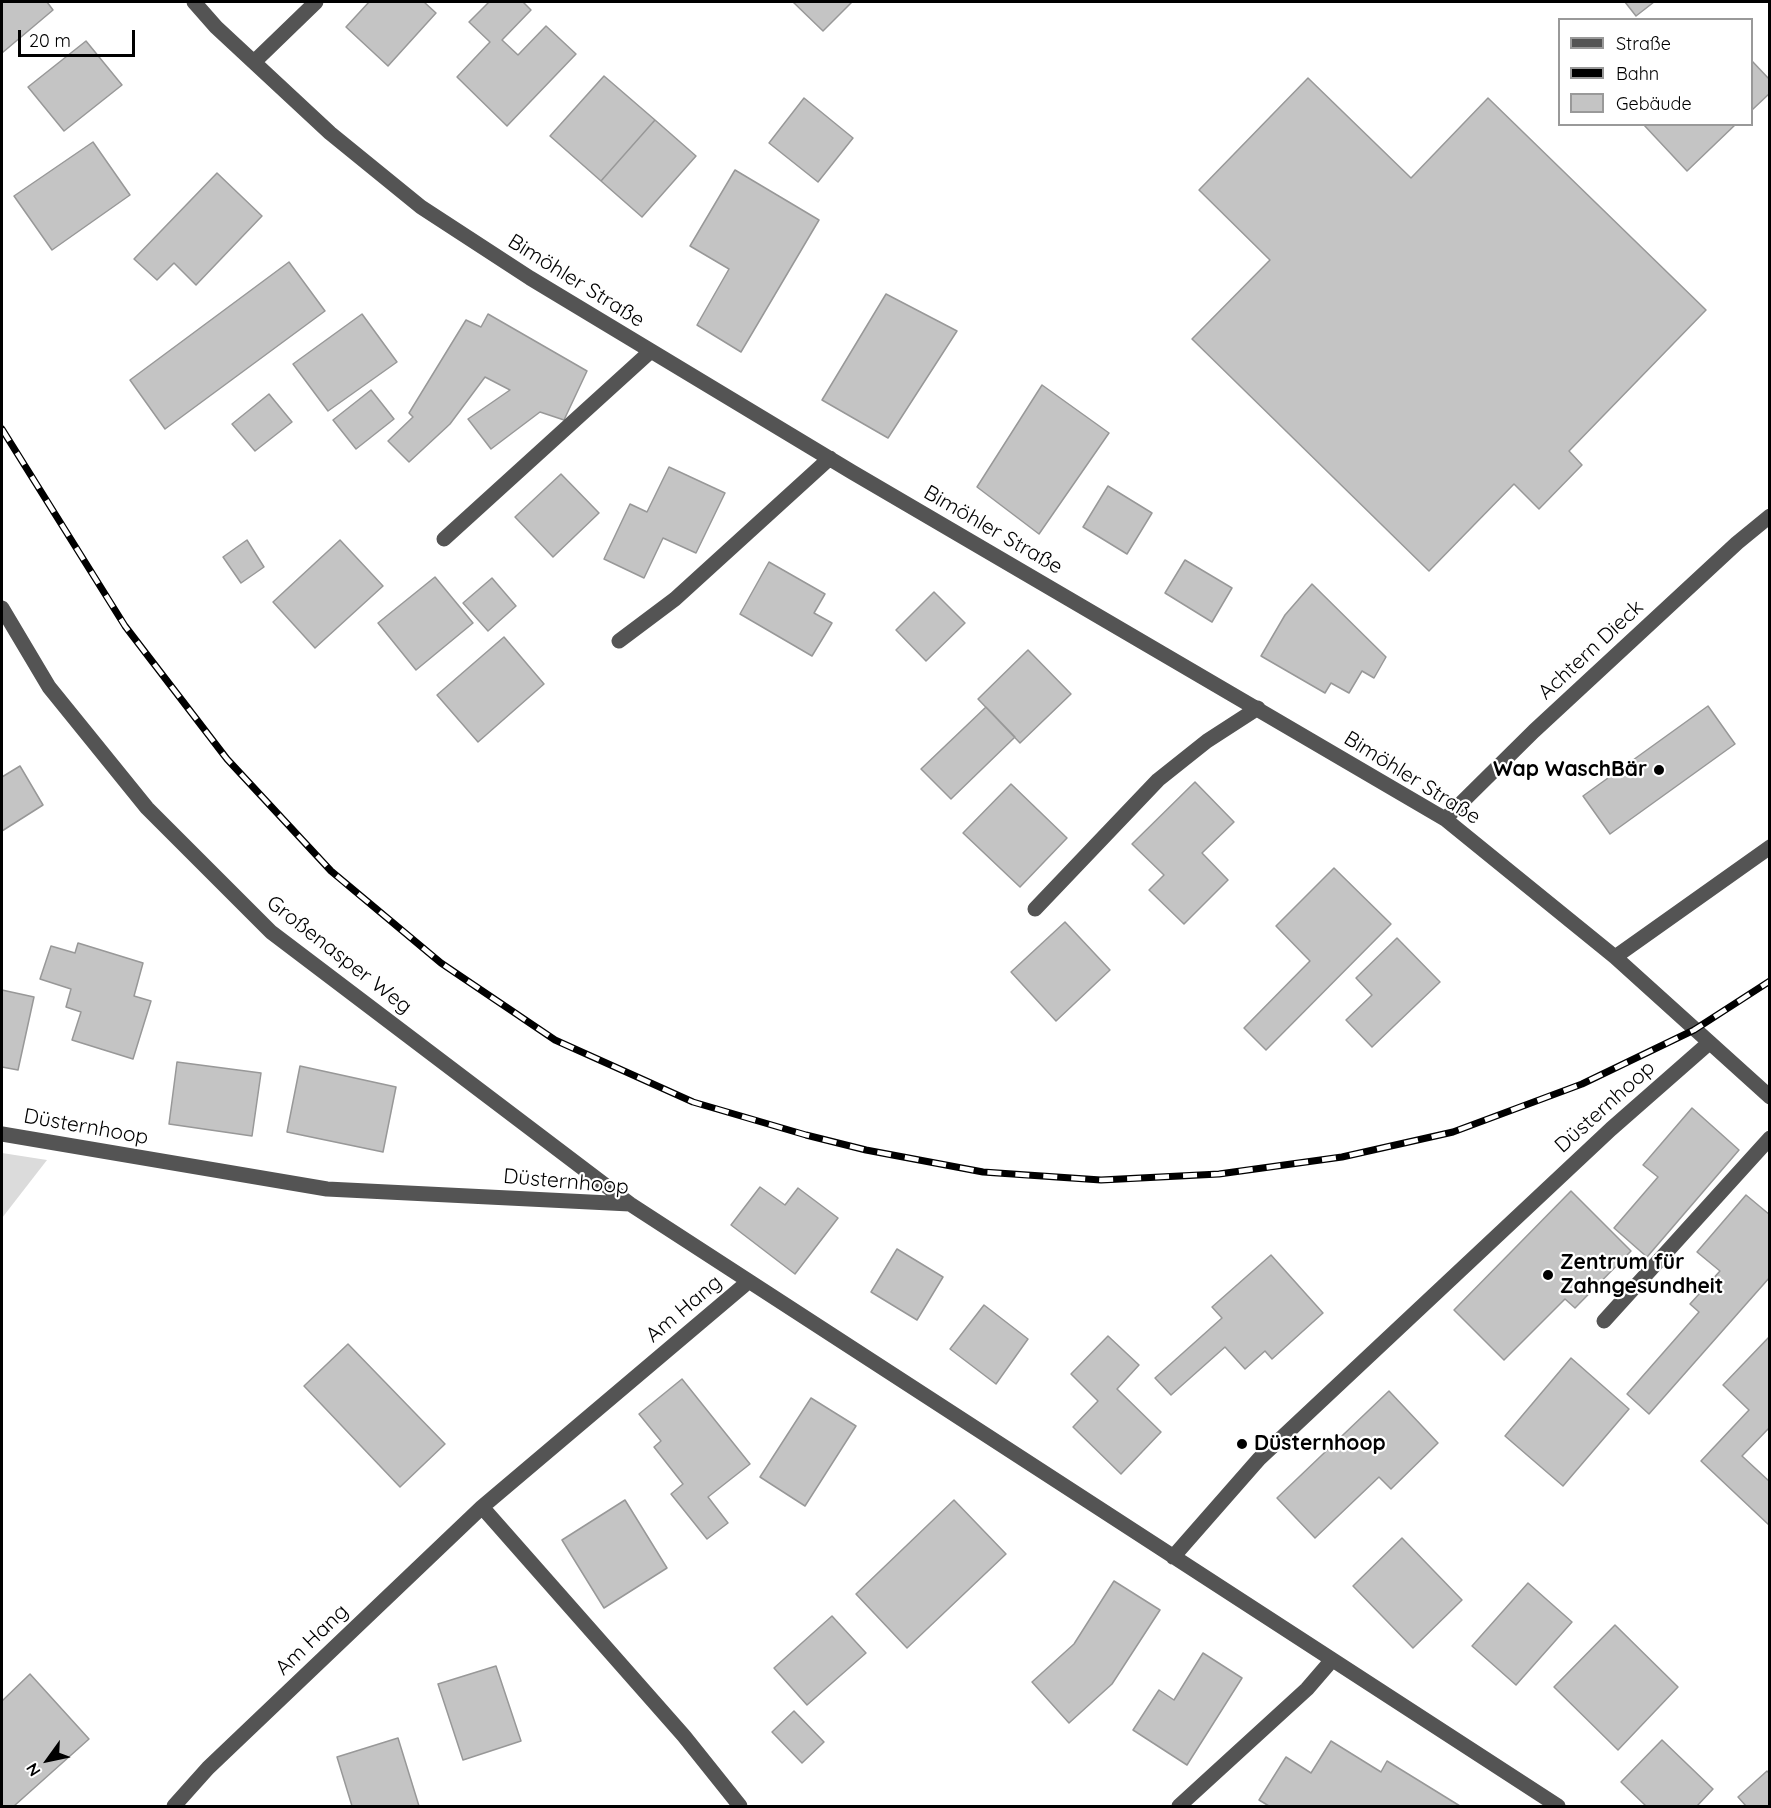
<!DOCTYPE html>
<html>
<head>
<meta charset="utf-8">
<style>
	body { margin:0 }
	#map { position:relative; width:1771px; height:1808px; overflow:hidden; background:#fff; font-family:Quicksand,sans-serif }
	canvas { display:block }
	.frame { position:absolute; inset:0; border:3px solid #000; pointer-events:none }
	.legend { position:absolute; left:1558px; top:18px; width:195px; height:108px; box-sizing:border-box; background:#fff; border:2px solid #999; margin:0; padding:8px 10px; list-style:none; font-size:18px; color:#000 }
	.legend li { display:flex; align-items:center; gap:12px; height:30px }
	.legend b { width:30px; border:2px solid #999 }
	.north { position:absolute; left:18px; top:1730px; width:60px; height:60px; -webkit-text-stroke:4px #fff; paint-order:stroke; rotate:237deg; font-size:16px; font-weight:700; line-height:24px; text-align:center; color:#000 }
	.north::after { content:''; display:block; margin:auto; width:21px; height:27px; background:#000; clip-path:polygon(50% 0,100% 100%,50% 72%,0 100%) }
	.scale { position:absolute; left:18px; top:30px; width:117px; height:27px; box-sizing:border-box; border:3px solid #000; border-top:0; padding-left:8px; font-size:18px; line-height:21px; white-space:nowrap; color:#000; -webkit-text-stroke:4px #fff; paint-order:stroke }
</style>
</head>
<body>
<div id="map">
<canvas width="1771" height="1808"></canvas>
<div class="frame"></div>
<ul class="legend">
<li><b style="height:8px;background:#545454"></b>Straße</li>
<li><b style="height:8px;background:#000"></b>Bahn</li>
<li><b style="height:16px;background:#c4c4c4"></b>Gebäude</li>
</ul>
<div class="north">N</div>
<div class="scale">20 m</div>
</div>
<script>
const c = document.querySelector('canvas').getContext('2d');
c.lineJoin = 'round';
function paint(path, color) { c.fillStyle = color; c.fill(path, 'evenodd'); }
function strokePath(path, color, width, dash) { c.strokeStyle = color; c.lineWidth = width; c.lineCap = dash ? 'butt' : 'round'; c.setLineDash(dash || []); c.stroke(path); }
function drawText(font, color, halo, rows, align = 'center') {
  c.font = font + ' Quicksand,sans-serif'; c.lineWidth = 4.5; c.setLineDash([]); c.textBaseline = 'middle'; c.strokeStyle = halo; c.fillStyle = color; for (const [text, x, y, turn = 0] of rows) {
    c.save(); c.translate(x, y); c.rotate((+turn || 0) * Math.PI / 180); c.textAlign = isNaN(turn) ? turn : align; if (halo) c.strokeText(text, 0, 0); c.fillText(text, 0, 0); c.restore();
  }
}
paint(new Path2D(`
	M2,1153l45,7 -45,58z`), '#dbdbdb');
const building = new Path2D(`
	M2,2h45l6,8 -51,43z
	M369,2h55l12,11 -48,53 -42,-39z
	M489,2h34l8,8 -29,30 16,15 28,-29 30,28 -69,72 -50,-49 33,-35 -21,-20z
	M793,2h59l-29,29z
	M1625,2h29l-18,14z
	M86,41l36,44 -58,46 -36,-44z
	M1752,61l18,19v13l-18,17z
	M604,76l51,44 -54,61 -51,-45z
	M1308,78l103,100 77,-80 218,212 -137,141 13,14 -43,44 -25,-25 -85,87 -237,-232 78,-79 -71,-70z
	M804,98l49,40 -35,44 -49,-39z
	M655,120l41,36 -54,61 -41,-36z
	M1643,124h93l-49,47z
	M93,142l37,53 -78,55 -38,-54z
	M735,170l84,50 -78,132 -44,-27 32,-56 -39,-23z
	M217,173l45,43 -66,69 -22,-22 -17,17 -23,-21z
	M289,262l36,49 -160,118 -35,-49z
	M886,294l71,37 -69,107 -66,-38z
	M362,314l35,48 -69,49 -35,-47z
	M488,314l99,57 -23,49 -24,-8 -49,37 -23,-30 42,-29 -25,-13 -35,47 -41,38 -21,-21 25,-24 -4,-4 57,-93 15,7z
	M1042,385l67,48 -70,101 -62,-47z
	M371,390l23,29 -38,30 -23,-29z
	M269,394l23,28 -37,29 -23,-27z
	M669,467l56,26 -29,60 -33,-15 -19,40 -40,-19 26,-55 17,8z
	M561,474l38,39 -46,44 -38,-40z
	M1108,486l44,27 -25,41 -44,-27z
	M247,540l17,27 -23,16 -18,-26z
	M340,540l43,46 -68,62 -42,-46z
	M1185,560l47,28 -20,34 -47,-29z
	M769,562l56,32 -11,19 18,10 -20,33 -72,-42z
	M435,577l38,46 -57,47 -38,-47z
	M492,578l24,28 -28,25 -25,-28z
	M1312,584l74,73 -12,21 -12,-7 -13,22 -18,-10 -6,10 -64,-37 24,-41z
	M934,592l31,31 -39,38 -30,-31z
	M504,637l40,47 -66,58 -41,-47z
	M1028,650l43,44 -51,49 -42,-44z
	M1708,706l27,38 -125,90 -27,-38z
	M986,707l29,30 -64,62 -30,-30z
	M20,766l23,39 -41,26v-54z
	M1195,782l39,40 -32,31 26,27 -44,44 -35,-34 15,-15 -32,-31z
	M1011,784l56,54 -47,49 -57,-54z
	M1334,868l57,56 -125,126 -22,-22 66,-67 -34,-35z
	M1065,922l45,48 -54,51 -45,-49z
	M1397,938l43,44 -68,65 -26,-27 26,-25 -16,-17z
	M78,943l65,20 -9,33 17,5 -18,58 -61,-19 9,-28 -15,-5 5,-18 -31,-10 11,-33 24,7z
	M2,990l32,7 -16,73 -16,-3z
	M177,1062l84,11 -9,63 -83,-12z
	M300,1066l96,21 -13,65 -96,-20z
	M1692,1108l47,42 -92,107 -33,-29 44,-51 -15,-12z
	M760,1187l25,18 13,-17 40,30 -43,56 -64,-49z
	M1571,1191l60,60 -56,57 -10,-9 -61,61 -50,-50z
	M1746,1195l24,20v62l-121,137 -22,-20 72,-82 -9,-8 30,-33 -23,-19z
	M897,1249l46,28 -26,43 -46,-28z
	M1271,1255l52,58 -51,46 -7,-8 -20,18 -20,-22 -54,48 -16,-17 67,-60 -10,-11z
	M984,1305l44,34 -32,45 -46,-35z
	M1108,1336l31,29 -22,24 44,43 -40,42 -48,-47 25,-26 -27,-27z
	M1770,1336v91l-28,29 28,26v44l-69,-65 48,-51 -26,-25z
	M348,1344l97,100 -45,43 -96,-101z
	M1571,1358l58,51 -66,77 -58,-50z
	M682,1379l68,85 -42,33 20,26 -21,16 -36,-45 12,-10 -29,-37 7,-6 -22,-27z
	M1389,1391l49,52 -47,46 -12,-12 -64,61 -38,-40z
	M811,1398l45,28 -51,80 -45,-29z
	M625,1500l42,68 -63,40 -42,-68z
	M954,1500l52,54 -99,94 -51,-54z
	M1402,1538l60,62 -49,48 -60,-62z
	M1114,1581l46,29 -48,74 -43,39 -37,-41 42,-38z
	M1528,1583l44,39 -56,63 -44,-39z
	M832,1616l34,37 -59,52 -33,-37z
	M1615,1625l63,62 -60,63 -64,-63z
	M1203,1653l39,25 -55,87 -54,-35 26,-40 15,10z
	M496,1666l25,75 -58,19 -25,-76z
	M30,1674l59,65 -75,67h-12v-105z
	M794,1711l30,31 -22,21 -30,-31z
	M398,1738l21,68h-67l-15,-49z
	M1662,1740l51,49 -16,17h-51l-25,-24z
	M1331,1741l50,31 6,-11 73,45h-191l-10,-6 27,-43 25,16z
	M1767,1771l3,3v32h-24l-8,-9z`);
paint(building, '#c4c4c4');
strokePath(building, '#989898', 1.5);
strokePath(new Path2D(`
	M194,2l22,25 114,106 91,74 109,71 322,194 593,347 170,138 155,140
	M254,62l62,-60
	M444,539l207,-188
	M2,608l47,79 98,121 124,124 359,272 928,602
	M619,641l56,-42 155,-141
	M1445,819l89,-88 203,-188 33,-27
	M1035,909l123,-129 49,-39 51,-33
	M1615,957l155,-110
	M2,1134l325,55 303,15
	M1604,1321l166,-183
	M482,1507l202,229 56,70
	M1173,1557l86,-98 352,-330 98,-86
	M174,1806l34,-38 274,-261 266,-225
	M1179,1806l128,-117 25,-29`), '#545454', 15);
const rail = new Path2D(`
	M2,429l123,197 102,133 104,112 110,92 114,77 138,62 113,33 60,15 117,22 118,8 118,-6 123,-17 111,-25 129,-48 112,-54 76,-49`);
strokePath(rail, '#000', 7);
strokePath(rail, '#fff', 4.5, [14]);
for (const [x, y, r, color] of [
	[1659,770,6,"#000"],
	[1548,1275,6,"#000"],
	[1242,1444,6,"#000"]
]) { const dot = new Path2D(); dot.arc(x, y, r, 0, 2 * Math.PI); c.fillStyle = color; c.fill(dot); strokePath(dot, '#fff', 2); }
drawText('21px', '#000', '#fff', [
	["Bimöhler Straße",576,281,32],
	["Bimöhler Straße",993,530,30],
	["Achtern Dieck",1591,650,-43],
	["Bimöhler Straße",1412,778,32],
	["Großenasper Weg",339,955,38],
	["Düsternhoop",1605,1107,-42],
	["Düsternhoop",86,1127,10],
	["Düsternhoop",566,1182,5],
	["Am Hang",684,1309,-40],
	["Am Hang",312,1640,-44]
]);
drawText('bold 21px', '#000', '#fff', [
	["Wap WaschBär",1647,770,"right"],
	["Zentrum für",1560,1263],
	["Zahngesundheit",1560,1287],
	["Düsternhoop",1254,1444]
], 'left');
</script>
</body>
</html>
